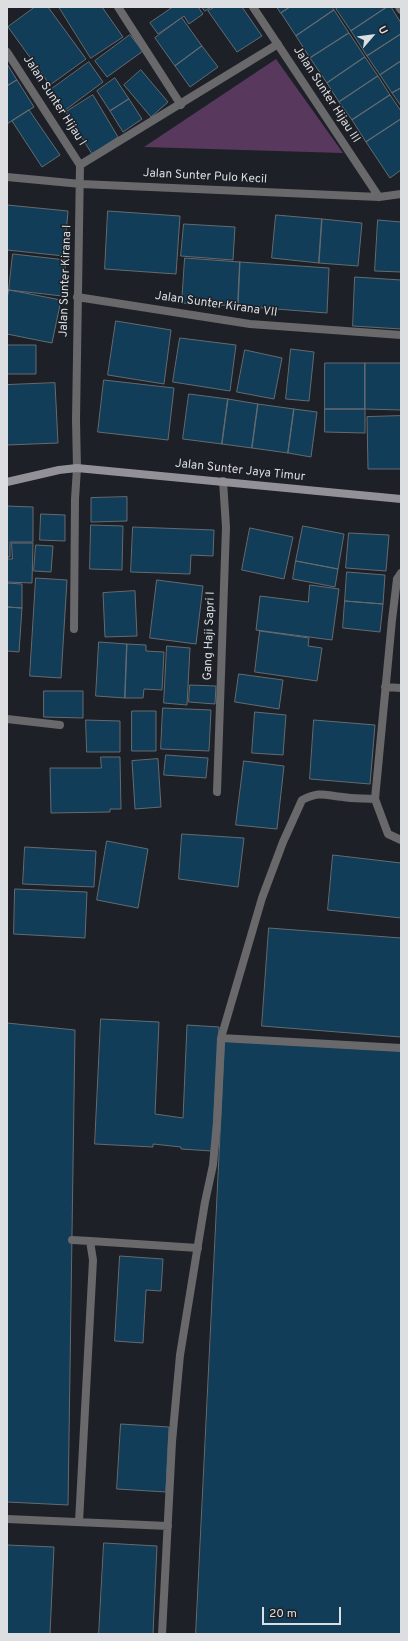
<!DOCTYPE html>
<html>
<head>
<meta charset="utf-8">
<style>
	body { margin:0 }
	#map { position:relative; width:408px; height:1641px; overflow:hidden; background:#1d2026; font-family:Overpass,sans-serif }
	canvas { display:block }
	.frame { position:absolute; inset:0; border:8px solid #dcdee2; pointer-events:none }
	.north { position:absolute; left:352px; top:16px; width:40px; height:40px; -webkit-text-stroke:3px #1d2026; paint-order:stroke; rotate:62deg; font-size:11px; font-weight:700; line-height:16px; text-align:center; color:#dcdee2 }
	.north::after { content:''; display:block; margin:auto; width:14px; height:18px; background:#dcdee2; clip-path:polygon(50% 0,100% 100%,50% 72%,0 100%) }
	.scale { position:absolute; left:262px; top:1607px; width:79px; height:18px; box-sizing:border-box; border:2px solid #dcdee2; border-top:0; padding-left:5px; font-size:12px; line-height:14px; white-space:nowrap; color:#dcdee2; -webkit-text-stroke:3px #1d2026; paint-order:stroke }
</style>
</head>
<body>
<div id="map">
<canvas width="408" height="1641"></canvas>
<div class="frame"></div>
<div class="north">U</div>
<div class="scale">20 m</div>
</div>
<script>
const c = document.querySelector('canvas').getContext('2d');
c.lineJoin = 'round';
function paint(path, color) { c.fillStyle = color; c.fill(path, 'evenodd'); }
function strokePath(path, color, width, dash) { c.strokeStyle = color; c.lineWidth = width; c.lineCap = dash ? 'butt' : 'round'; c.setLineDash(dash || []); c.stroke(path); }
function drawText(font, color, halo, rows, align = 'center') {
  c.font = font + ' Overpass,sans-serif'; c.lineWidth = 3; c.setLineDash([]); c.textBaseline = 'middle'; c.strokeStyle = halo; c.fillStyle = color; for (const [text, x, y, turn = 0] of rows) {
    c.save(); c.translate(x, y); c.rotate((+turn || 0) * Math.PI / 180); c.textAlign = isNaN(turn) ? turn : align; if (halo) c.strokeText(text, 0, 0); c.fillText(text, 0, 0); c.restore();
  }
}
paint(new Path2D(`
	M276,59l67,94 -199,-6z`), '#58395d');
const building = new Path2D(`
	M35,7h13l38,52 -36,26 -42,-58z
	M59,7h43l21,30 -32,21z
	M173,7h25l5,7 -14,10 -5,-8 -26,18 -8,-11z
	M202,7h9l-6,4z
	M215,7h27l20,29 -25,16 -29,-41z
	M277,7h13l-9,6z
	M290,7h42l2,3 -38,26 -15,-23z
	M339,7h48l-36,24 -15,-22z
	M387,7h4l10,16v11l-34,22 -16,-25z
	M334,10l15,23 -39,25 -14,-22z
	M182,18l20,28 -27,20 -20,-28z
	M349,33l16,24 -38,26 -17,-25z
	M401,34v27l-21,14 -13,-19z
	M130,35l13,16 -36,26 -12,-16z
	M202,46l16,21 -28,20 -15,-21z
	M365,57l13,19 -39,26 -12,-19z
	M401,61v27l-9,5 -12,-18z
	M89,62l14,20 -39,29 -15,-20z
	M7,64l10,16 -10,6z
	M141,70l27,32 -17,15 -27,-32z
	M378,76l12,19 -38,25 -13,-18z
	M115,78l14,21 -19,12 -13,-20z
	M17,80l17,27 -27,17v-38z
	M401,88v18l-9,-13z
	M93,95l25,42 -26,17 -26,-42z
	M390,95l11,16v8l-35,23 -14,-22z
	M129,99l13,20 -19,13 -13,-21z
	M29,110l31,45 -18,12 -30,-46z
	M401,119v51l-11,8 -24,-36z
	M7,205l61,6 -4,45 -57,-6z
	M108,211l72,5 -4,58 -71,-5z
	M276,215l46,4 -3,44 -47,-5z
	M322,219l40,4 -4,43 -39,-3z
	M378,220l23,2v50l-26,-1z
	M184,224l51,3 -2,33 -52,-4z
	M13,254l53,6 -4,36 -53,-6z
	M185,258l55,4 -2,44 -56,-3z
	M240,262l89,6 -2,45 -89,-7z
	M355,277l46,3v49l-48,-3z
	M9,290l52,10 -9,43 -45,-9v-35z
	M116,321l55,9 -7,54 -56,-9z
	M180,338l56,7 -6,46 -57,-9z
	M7,345h29v29h-29z
	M291,349l23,3 -5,49 -23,-2z
	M245,350l37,8 -8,41 -37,-7z
	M325,363h40v46h-40z
	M365,363h36v47l-36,-1z
	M104,380l70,8 -6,52 -70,-8z
	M55,383l3,60 -51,2v-60z
	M189,394l39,5 -6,45 -39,-5z
	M228,399l30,5 -6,44 -30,-4z
	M258,404l36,5 -6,44 -36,-5z
	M294,409l23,3 -6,45 -23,-4z
	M325,409h40v24l-40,-1z
	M401,416v53h-33l-1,-52z
	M127,497v24l-36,1v-24z
	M7,506l26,1v35h-23v15h-3z
	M41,514l24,1v26l-25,-1z
	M91,525l32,1 -1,44 -32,-1z
	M303,526l41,8 -6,35 -42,-8z
	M133,527l81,3 -1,26 -22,-1 -1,19 -59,-2z
	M250,528l43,9 -9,42 -42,-9z
	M349,533l40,2 -3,36 -40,-3z
	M12,543h21l-1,40 -25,-1v-23h5z
	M36,545l17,1 -2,26 -17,-1z
	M296,561l42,8 -3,18 -42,-8z
	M347,572l38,3 -2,29 -38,-3z
	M36,578l31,2 -6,98 -31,-2z
	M157,580l46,6 -7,58 -46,-6z
	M7,583l15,1v24l-15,-1z
	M310,585l29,4 -7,51 -76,-10 4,-34 48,6z
	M135,591l2,45 -32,1 -2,-44z
	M345,601l38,3 -3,28 -37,-4z
	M7,607l15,1 -3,44 -12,-1z
	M260,631l49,7 -1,8 14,2 -5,33 -62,-9z
	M99,642l28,2 -2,54 -29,-2z
	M127,644l19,1v6l18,1 -2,38 -18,-1 -1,9h-18z
	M167,646l23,2 -3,57 -23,-2z
	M239,674l44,6 -4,29 -44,-7z
	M190,685l26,1 -1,18 -26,-2z
	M44,691h39v27l-39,-1z
	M163,708l48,2 -2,41 -48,-2z
	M132,711h24v40h-24z
	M255,712l31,3 -3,40 -31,-2z
	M86,720l34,1v31h-33z
	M314,720l61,5 -5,59 -60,-5z
	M166,755l42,3 -2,20 -42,-3z
	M101,757h19l1,52h-11v3l-59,1 -1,-45h51z
	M158,759l3,48 -26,2 -3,-48z
	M244,761l40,5 -7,63 -41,-4z
	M182,834l62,4 -6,49 -59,-8z
	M107,841l41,8 -10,59 -41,-8z
	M25,847l71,4 -2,36 -71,-3z
	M333,855l68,8v55l-73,-8z
	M15,889l72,3 -2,46 -71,-4z
	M269,928l132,10v99l-139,-11z
	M101,1019l58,3 -4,92 28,4 4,-93 32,2 -7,124 -31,-2v-2l-28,-3v3l-58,-3z
	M7,1023l68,7 -7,475 -61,-3z
	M225,1041l176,10v583h-205z
	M120,1256l43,3 -2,32 -15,-1 -3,53 -28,-2z
	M121,1424l48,3 -3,65 -49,-3z
	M104,1543l53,3 -4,88h-54z
	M7,1545l47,2 -4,87h-43z`);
paint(building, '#123d58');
strokePath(building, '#646b70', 1);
strokePath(new Path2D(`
	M401,573l-4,6 -5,41 -17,179 13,35 13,6
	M385,687l16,1
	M7,719l53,6
	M221,1038l180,10
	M72,1240l18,1
	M7,1519l161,7
	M79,1522l14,-262 -3,-19 108,7
	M162,1634l10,-192 8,-87 25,-153 8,-37 4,-43 4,-84 41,-140 21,-56 19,-42c19,-9 21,-5 41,-3 10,2 21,1 32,2`), '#69686b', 8);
strokePath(new Path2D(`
	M118,7l63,98
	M253,7l126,190
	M399,7l2,3
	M7,52l73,113
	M7,177l74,7 298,13 22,-3
	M77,297l173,27 151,11
	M74,629l1,-130 2,-31 -1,-48 4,-255 198,-121
	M217,792l9,-265 -3,-46`), '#69686b', 8);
strokePath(new Path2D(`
	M7,482l52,-12 18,-2 324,31`), '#929197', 8);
drawText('12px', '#dcdee2', '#1d2026', [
	["Jalan Sunter Hijau III",326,95,57],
	["Jalan Sunter Hijau I",54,101,57],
	["Jalan Sunter Pulo Kecil",205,177,3],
	["Jalan Sunter Kirana I",66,281,-88],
	["Jalan Sunter Kirana VII",216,305,8],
	["Jalan Sunter Jaya Timur",240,471,6],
	["Gang Haji Sapri I",210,636,-88]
]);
</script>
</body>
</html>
